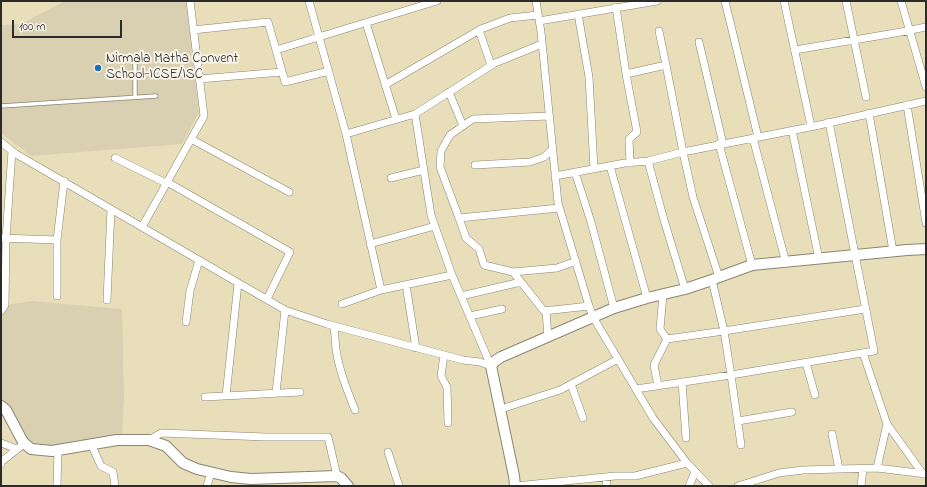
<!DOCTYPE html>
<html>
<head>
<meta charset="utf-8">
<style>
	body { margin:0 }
	#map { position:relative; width:927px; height:487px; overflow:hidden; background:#e8dfba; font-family:"Indie Flower",sans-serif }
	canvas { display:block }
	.frame { position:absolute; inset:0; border:2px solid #2b2b2b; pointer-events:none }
	.scale { position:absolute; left:12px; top:20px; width:110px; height:18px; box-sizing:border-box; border:2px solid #2b2b2b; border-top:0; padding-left:5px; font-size:12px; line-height:14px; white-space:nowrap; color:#2b2b2b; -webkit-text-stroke:3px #f7f3e8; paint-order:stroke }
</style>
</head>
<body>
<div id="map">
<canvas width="927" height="487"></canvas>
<div class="frame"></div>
<div class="scale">100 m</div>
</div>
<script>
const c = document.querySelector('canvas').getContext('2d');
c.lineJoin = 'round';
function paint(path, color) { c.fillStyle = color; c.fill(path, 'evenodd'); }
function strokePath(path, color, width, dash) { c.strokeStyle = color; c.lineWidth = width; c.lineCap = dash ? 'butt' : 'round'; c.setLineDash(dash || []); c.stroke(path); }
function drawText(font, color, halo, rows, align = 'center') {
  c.font = font + ' "Indie Flower",sans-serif'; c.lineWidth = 4; c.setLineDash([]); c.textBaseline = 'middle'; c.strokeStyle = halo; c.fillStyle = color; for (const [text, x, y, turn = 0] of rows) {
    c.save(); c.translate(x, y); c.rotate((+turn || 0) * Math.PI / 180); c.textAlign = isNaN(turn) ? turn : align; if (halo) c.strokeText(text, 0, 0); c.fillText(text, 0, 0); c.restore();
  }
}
paint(new Path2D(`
	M65,1h121l13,111 -17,32 -151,12 -30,-23v-108l20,-1z
	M32,301l90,8 2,91 -2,34 -59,15h-32l-30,-42v-96l4,-6z`), '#d8d0b1');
const lane = new Path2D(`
	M135,56v41
	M1,106l155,-10`);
const street = new Path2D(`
	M309,1l37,133 35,156 71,-15
	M536,1l5,31 17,171 31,103 4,11 60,101 34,45
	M725,1l33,136
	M784,1l27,125
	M846,1l20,96
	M901,1l25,86
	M616,7l10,67 40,-9 17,87 10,45 26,80
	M578,14l11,63 5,92
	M539,21l118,-20
	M366,23l30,96
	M193,30l75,-8 8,28
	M479,30l12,35
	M659,31l7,34
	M699,42l24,102
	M795,50l106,-18 25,-5
	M329,71l-44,11 -9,-32 161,-49
	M626,74l11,58 -8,7 1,24
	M199,79l83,-7
	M385,85l96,-56 29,-11 28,-3
	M449,92l14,34
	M907,105l19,118
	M869,113l24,138
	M792,130l27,129
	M346,134l69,-20
	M753,138l33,125
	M191,139l98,53
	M1,142l15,12 269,156 42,14 136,36 17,2 11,4
	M719,144l33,121
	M115,158l51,25
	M648,161l16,59 21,69
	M475,165l55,-3 14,-5 8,-7
	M610,166l37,132
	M575,172l16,50 23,86
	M555,176l70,-13 23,-2 35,-9 132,-26 111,-25
	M391,178l33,-8
	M167,182l123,70 -23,47
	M559,208l-100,10 7,20 13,11 5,16 29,7 31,39 45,-5
	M459,218l-19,-51 1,-16 9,-16 23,-16 76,-3
	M142,227l62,-111 -14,-115
	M1,238l56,2
	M370,244l65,-18
	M513,272l44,-4 19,-7
	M406,285l10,63
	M57,296v-56l7,-59
	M461,296l60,-14
	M107,300l4,-91
	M342,304l39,-14
	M1,311l4,-6 1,-67 6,-87
	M546,311l2,26
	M470,316l32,-7
	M186,322l4,-31 9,-31
	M334,326c1,8 1,15 2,23 3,21 11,41 19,61
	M667,339l57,-8 -12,-51
	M863,353l24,71 -10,44
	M444,355l-3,21 6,11 1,36
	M806,363l9,32
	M491,366l-39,-91 -21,-60 -16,-101 80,-51 47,-19
	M682,382l4,56
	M571,384l12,34
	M658,386l-4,-21 13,-26 -7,-10 3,-35
	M636,389l95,-14 143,-24 -45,-229
	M276,393l9,-83
	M226,396l12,-113
	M205,397l95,-5
	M501,409l59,-19 58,-31
	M738,421l54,-9
	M887,424l36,50
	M832,434l7,35
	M149,440l12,-7 105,4h62l9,39
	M1,443l16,6
	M91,444l10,22 12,6 2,14
	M741,445l-10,-70 -7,-44 141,-22
	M388,452l11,34
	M1,464v-2l24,-19
	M57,486l1,-36
	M207,486l4,-14
	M516,486l99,-10h20l52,-13 22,23
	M606,486l1,-9
	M689,486l6,-14
	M738,486l41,-13 24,-3 74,-2 49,6
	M861,486l2,-17`);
const secondary = new Path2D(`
	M1,406l5,4 17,32 8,7 21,2 65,-11h32l17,6 17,17 14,6 34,8 20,2 86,-3 4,2 7,8
	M515,486l-1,-10 -23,-110 4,-5 6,-4 113,-49 33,-10 38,-9 27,-9 7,-3 33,-12 155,-15 19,-1`);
strokePath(lane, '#8a8572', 5);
strokePath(street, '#8a8572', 8);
strokePath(secondary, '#8a8572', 12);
strokePath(lane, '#fff', 3.5);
strokePath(street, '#fff', 7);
strokePath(secondary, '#fff', 10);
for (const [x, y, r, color] of [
	[98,68,4,"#1f6fb2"]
]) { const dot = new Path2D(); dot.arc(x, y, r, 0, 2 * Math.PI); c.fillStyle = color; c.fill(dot); strokePath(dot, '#f7f3e8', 1.5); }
drawText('14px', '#2b2b2b', '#f7f3e8', [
	["Nirmala Matha Convent",106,60],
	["School-ICSE/ISC",106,76]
], 'left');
</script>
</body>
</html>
